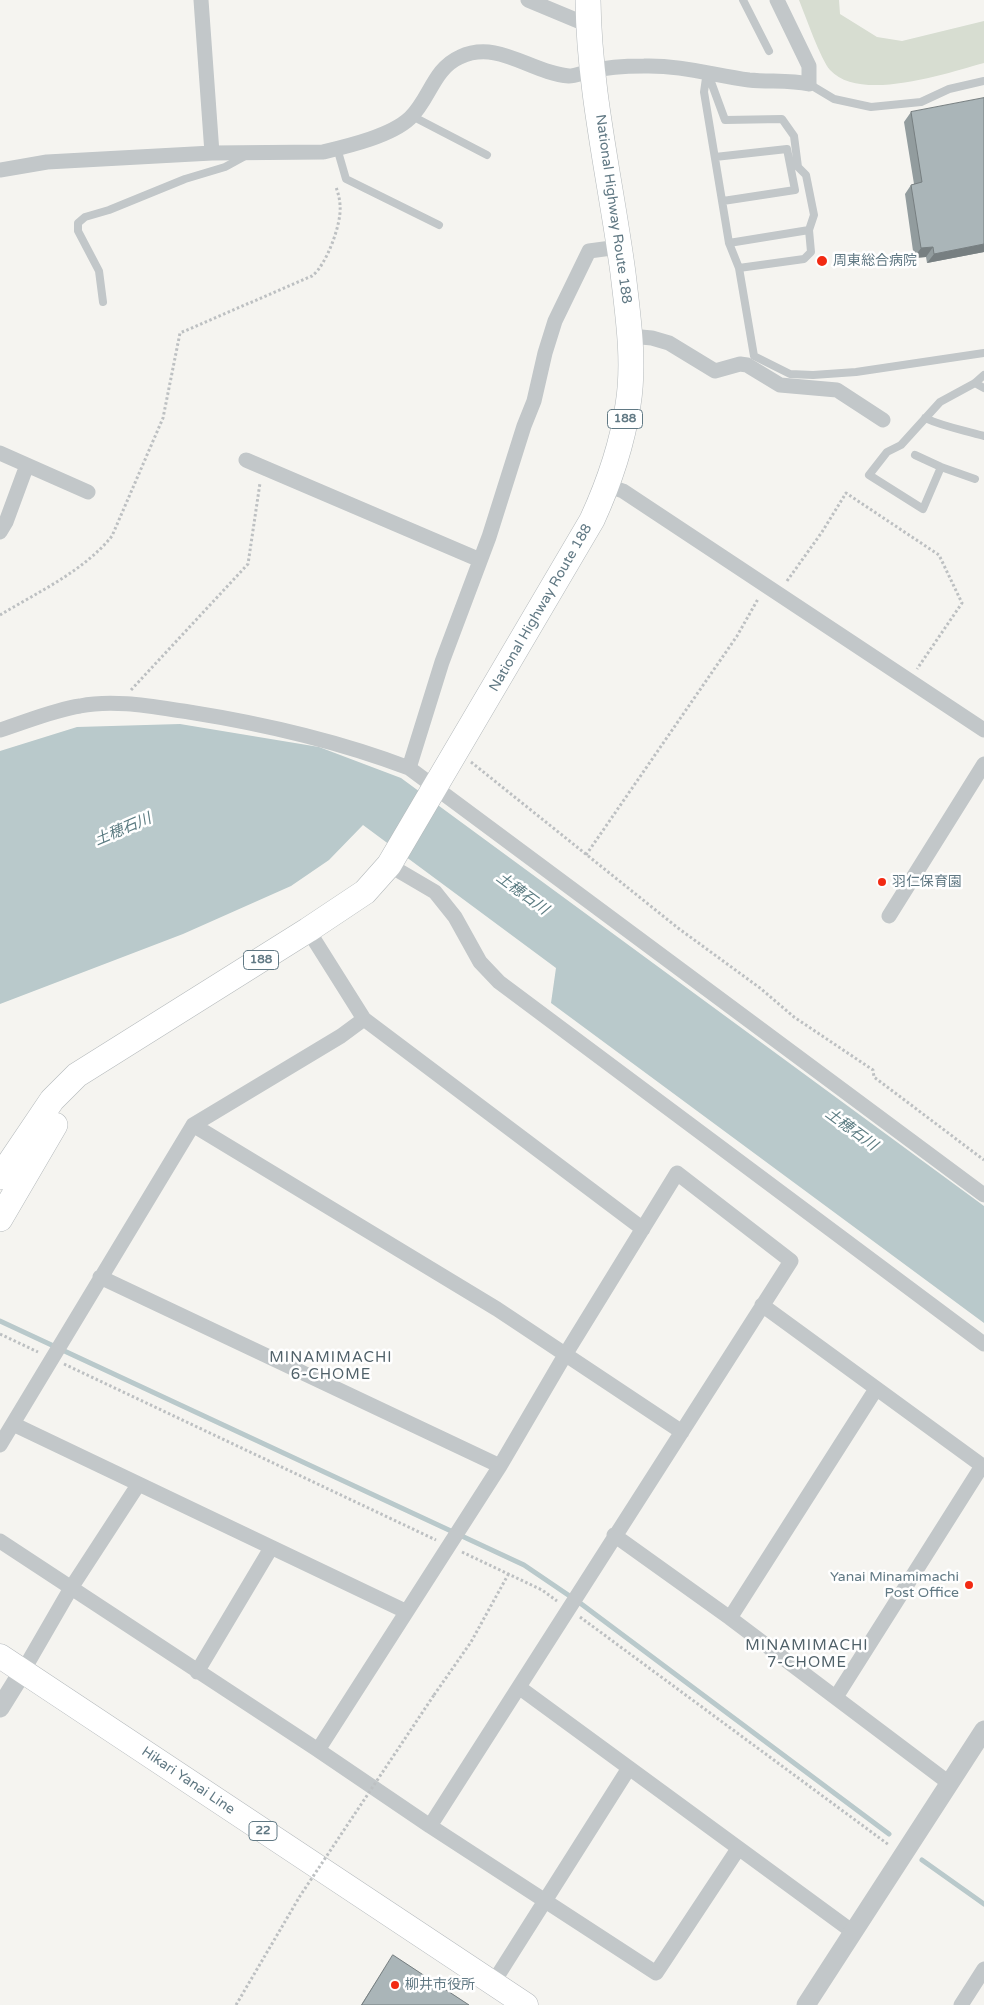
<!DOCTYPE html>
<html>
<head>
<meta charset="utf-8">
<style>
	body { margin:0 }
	canvas { display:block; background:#f5f4f0 }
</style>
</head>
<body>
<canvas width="984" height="2005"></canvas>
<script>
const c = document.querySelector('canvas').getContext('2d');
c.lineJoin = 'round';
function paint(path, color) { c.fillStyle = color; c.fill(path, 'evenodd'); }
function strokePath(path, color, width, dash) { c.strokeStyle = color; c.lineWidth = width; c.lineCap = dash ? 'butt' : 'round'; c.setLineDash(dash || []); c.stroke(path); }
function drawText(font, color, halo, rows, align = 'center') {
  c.font = font + ' "Varela Round","Noto Sans JP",sans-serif'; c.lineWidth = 5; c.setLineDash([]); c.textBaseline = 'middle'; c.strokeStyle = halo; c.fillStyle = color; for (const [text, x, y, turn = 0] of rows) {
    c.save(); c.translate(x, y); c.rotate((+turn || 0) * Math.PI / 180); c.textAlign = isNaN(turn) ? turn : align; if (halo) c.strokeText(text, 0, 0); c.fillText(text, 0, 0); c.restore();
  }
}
paint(new Path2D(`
	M799,0h40l1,14 37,23 25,4 82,-20v42c-37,10 -124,40 -154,7 -9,-10 -25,-55 -31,-70z`), '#d7ddd1');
paint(new Path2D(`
	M180,724l139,23 82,31 583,428v117l-433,-320 5,-35 -193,-143 -34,35 -38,26 -108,48 -183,70v-253l77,-24z`), '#b9c9cb');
strokePath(new Path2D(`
	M0,1321l524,244 56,38 309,231
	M922,1860l62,44`), '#b9c9cb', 5);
const primary = new Path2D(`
	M0,1656l526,349`);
const trunk = new Path2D(`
	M0,1177l52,-77 25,-25 231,-145 57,-38 24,-27 203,-345c17,-37 30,-75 36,-115 7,-43 0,-89 -5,-132 -12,-90 -34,-182 -35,-273
	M0,1219l55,-94`);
strokePath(primary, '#b5babd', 25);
strokePath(trunk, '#b4b9bb', 26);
strokePath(new Path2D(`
	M787,581l35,-49 24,-39 93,62 23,48 -45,66
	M0,615c38,-23 84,-44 112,-79l51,-118 17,-85 132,-57c14,-10 30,-53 28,-70 0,-7 -2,-13 -4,-19
	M131,690l117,-126 12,-81
	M471,762l207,166 82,60 34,29 79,53 1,7 110,83
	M586,855l151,-219 21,-37
	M0,1334l38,18
	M64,1364l372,176
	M462,1552l80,38 15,11
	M580,1617l309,228
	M434,1695l37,-53 38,-69`), '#bdc0c2', 3, [2.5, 2.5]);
strokePath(new Path2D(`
	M743,0l26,51
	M707,71l18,49 57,-1 12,17 4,31 8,8 8,40 -5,15 -80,13 -25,-151z
	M809,84l25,15 37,8 50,-5 28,-13 35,-8
	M412,116l75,39
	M337,148l9,31 93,46
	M715,157l72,-8 8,41 -72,11
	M729,243l10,25 15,88 36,18 23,1 43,-3 128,-19
	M739,268l65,-9 7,-7 -2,-22
	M103,302l-4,-31 -21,-40v-8l7,-6 24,-7 76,-31 40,-12 22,-12
	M975,383l9,5
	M925,418c19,9 39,12 59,18
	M915,455l26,12 34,12
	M941,467l-18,42 -54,-34 18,-23 14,-7 39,-43 35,-19 9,-8`), '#c2c7c9', 8);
strokePath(new Path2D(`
	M201,0l11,153
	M528,0l60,25
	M0,170l47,-8 165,-9 111,-1c25,-6 68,-16 87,-34 20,-19 23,-49 50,-61 38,-18 71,16 109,19 7,0 15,-4 22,-5 16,-4 36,-5 53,-5 36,-1 69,9 105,14 20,2 41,0 60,4v-18l-32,-66
	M630,336l22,2 17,5 46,28 25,-7 7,1 33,20 57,5 46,30
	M0,453l88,39
	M246,460l234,100
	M608,486l15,5 361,239
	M0,532l6,-10 21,-57
	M0,730c26,-8 53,-20 80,-24 35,-7 74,1 109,6 76,12 149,29 220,56l575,427
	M409,768l33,-106 47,-125 35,-111 10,-25 11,-48 10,-32 34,-70 30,-4
	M389,865l46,27 20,25 25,45 19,20 485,362
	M889,916l95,-152
	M308,930l56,89 279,210
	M193,1125l304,184 185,123
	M100,1277l400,189
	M762,1305l222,162
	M13,1424l392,187
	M0,1445l193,-320 148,-89 23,-17
	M614,1535l116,83 219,165
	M0,1541l318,209 182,-284 65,-111 112,-182 114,88 -361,565 226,147 82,-124
	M730,1618l146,-229
	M23,1671l48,-83 67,-103
	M197,1672l74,-124
	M520,1688l333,244
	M836,1697l146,-231
	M318,1750l112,76
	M493,1983l136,-215
	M961,2005l23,-36`), '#c2c7c9', 15);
strokePath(new Path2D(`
	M0,1708l23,-37
	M806,2005l178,-275`), '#c2c7c9', 19);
strokePath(primary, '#fff', 24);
strokePath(trunk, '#fff', 25);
strokePath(new Path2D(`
	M236,2005l64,-109 134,-201`), '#bdc0c2', 3, [2.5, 2.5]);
paint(new Path2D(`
	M984,98v154l-57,11 -1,-6 -12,1 -9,-64 6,-9 3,-1 -10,-62 7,-10z
	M393,1955l76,50h-108z`), '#929c9e');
paint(new Path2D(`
	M984,244v8l-57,11 7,-9z
	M933,247l-7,10 -12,1 7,-10z`), '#777f81');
const building = new Path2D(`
	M984,98v146l-50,10 -1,-7 -12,1 -10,-63 11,-3 -11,-70z
	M393,1955l76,50h-107z`);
paint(building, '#aab5b8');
strokePath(building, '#777f81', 1);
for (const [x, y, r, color] of [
	[822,261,6,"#f22a13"],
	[882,882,5,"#f22a13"],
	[969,1585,5,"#f22a13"],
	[395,1985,5,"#f22a13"]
]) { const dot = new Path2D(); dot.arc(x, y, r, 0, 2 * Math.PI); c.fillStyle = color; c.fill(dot); strokePath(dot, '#fff', 2); }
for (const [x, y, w] of [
	[625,419,35],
	[261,960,35],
	[263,1831,28]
]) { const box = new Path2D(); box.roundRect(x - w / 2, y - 9.5, w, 19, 4); c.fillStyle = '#fff'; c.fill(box); strokePath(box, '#617984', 1); }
drawText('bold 12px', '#617984', null, [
	["188",625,419],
	["188",261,960],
	["22",263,1831]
]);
drawText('14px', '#617984', '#fff', [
	["National Highway Route 188",613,209,82],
	["National Highway Route 188",541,608,-60],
	["Hikari Yanai Line",188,1781,34]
]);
drawText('14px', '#617984', '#fff', [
	["周東総合病院",833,261],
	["羽仁保育園",892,882],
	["Yanai Minamimachi",959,1577,"right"],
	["Post Office",959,1593,"right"],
	["柳井市役所",405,1985]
], 'left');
drawText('italic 15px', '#5c7c82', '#fff', [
	["土穂石川",123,830,-23],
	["土穂石川",522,894,36],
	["土穂石川",851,1130,36]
]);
c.letterSpacing = '1px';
drawText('15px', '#506169', '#fff', [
	["MINAMIMACHI",331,1358],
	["6-CHOME",331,1375],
	["MINAMIMACHI",807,1646],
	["7-CHOME",807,1663]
]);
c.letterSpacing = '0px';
</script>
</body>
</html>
